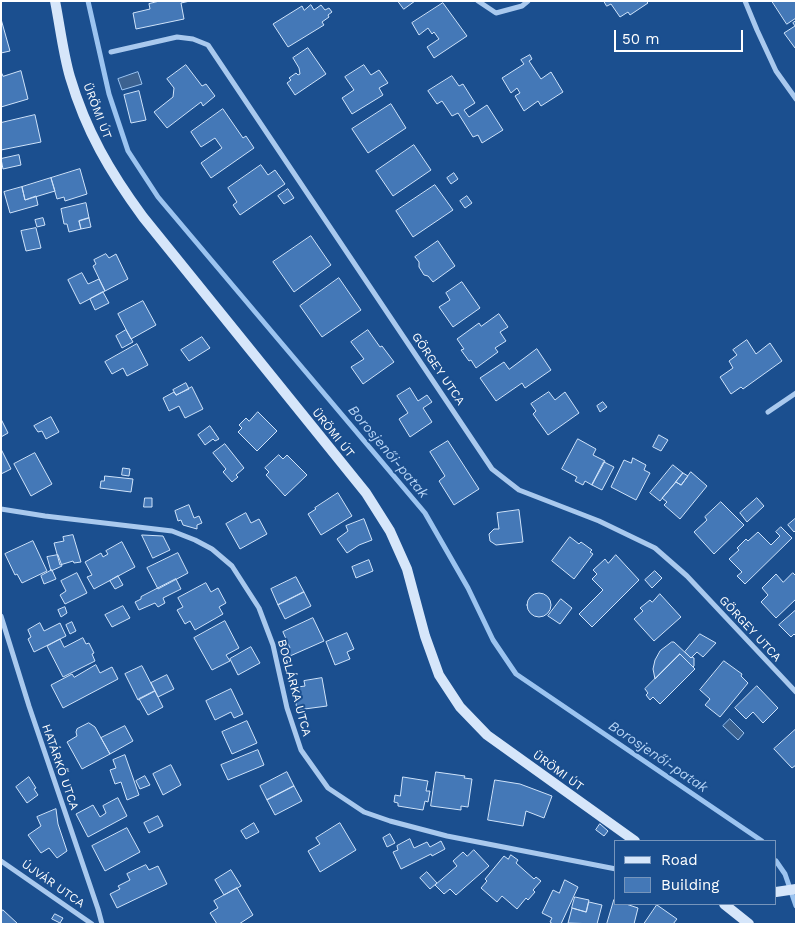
<!DOCTYPE html>
<html>
<head>
<meta charset="utf-8">
<style>
	body { margin:0 }
	#map { position:relative; width:797px; height:925px; overflow:hidden; background:#1b4f8f; font-family:"Work Sans",sans-serif }
	canvas { display:block }
	.frame { position:absolute; inset:0; border:2px solid #fff; pointer-events:none }
	.legend { position:absolute; left:614px; top:840px; width:162px; height:65px; box-sizing:border-box; background:#1b4f8f; border:1px solid #7695bc; margin:0; padding:6px 9px; list-style:none; font-size:15px; color:#fff }
	.legend li { display:flex; align-items:center; gap:10px; height:25px }
	.legend b { width:25px; border:1px solid #7695bc }
	.scale { position:absolute; left:614px; top:30px; width:129px; height:22px; box-sizing:border-box; border:2px solid #fff; border-top:0; padding-left:6px; font-size:15px; line-height:18px; white-space:nowrap; color:#fff; -webkit-text-stroke:4px #1b4f8f; paint-order:stroke }
</style>
</head>
<body>
<div id="map">
<canvas width="797" height="925"></canvas>
<div class="frame"></div>
<ul class="legend">
<li><b style="height:6px;background:#d6e6fa"></b>Road</li>
<li><b style="height:14px;background:#4478b7"></b>Building</li>
</ul>
<div class="scale">50 m</div>
</div>
<script>
const c = document.querySelector('canvas').getContext('2d');
c.lineJoin = 'round';
function paint(path, color) { c.fillStyle = color; c.fill(path, 'evenodd'); }
function strokePath(path, color, width, dash) { c.strokeStyle = color; c.lineWidth = width; c.lineCap = dash ? 'butt' : 'round'; c.setLineDash(dash || []); c.stroke(path); }
function drawText(font, color, halo, rows, align = 'center') {
  c.font = font + ' "Work Sans",sans-serif'; c.lineWidth = 4; c.setLineDash([]); c.textBaseline = 'middle'; c.strokeStyle = halo; c.fillStyle = color; for (const [text, x, y, turn = 0] of rows) {
    c.save(); c.translate(x, y); c.rotate((+turn || 0) * Math.PI / 180); c.textAlign = isNaN(turn) ? turn : align; if (halo) c.strokeText(text, 0, 0); c.fillText(text, 0, 0); c.restore();
  }
}
const water = new Path2D(`
	M138,72l4,12 -20,6 -4,-11z
	M730,719l14,14 -6,7 -15,-14z`);
paint(water, '#3c6290');
strokePath(water, '#9cc4f0', 1);
strokePath(new Path2D(`
	M88,1l21,93 19,57 30,46 267,316 43,75 25,52 23,34 246,167
	M776,861l9,13 11,32`), '#9cc4f0', 5);
const building = new Path2D(`
	M160,1h30l-9,2 3,16 -48,10 -3,-16 17,-4 -1,-5z
	M398,1h17l-11,8z
	M604,1h42l2,2 -18,12 -2,-3 -8,5 -9,-13 -4,2z
	M772,1h24v17l-9,6z
	M443,3l24,33 -33,22 -7,-11 12,-8 -5,-7 -2,2 -4,-6 -9,7 -7,-12z
	M311,5l3,5 7,-5 4,5 4,-2 3,4 -4,3 1,2 -7,5 2,3 -36,22 -15,-23 29,-18 2,4z
	M1,19l9,32 -9,2z
	M796,21v27h-1l-11,-15 11,-7 -2,-3z
	M308,48l18,26 -31,21 -8,-12 4,-3 -2,-2 7,-5 2,2 2,-1 -1,-6 -6,-10z
	M530,55l2,4 -3,2 12,18 10,-7 12,20 -22,14 -3,-5 -14,10 -9,-15 5,-3 -3,-5 -6,5 -9,-15 22,-14 -3,-4z
	M186,65l16,21 4,-2 9,12 -12,10 -2,-4 -34,26 -13,-16 19,-15 1,-9 -7,-9z
	M364,65l7,10 8,-5 9,13 -9,5 4,7 -31,19 -10,-16 12,-8 -9,-13z
	M21,71l7,28 -27,8v-35l2,4z
	M452,76l7,10 4,-2 12,19 -11,7 5,7 18,-12 16,25 -21,13 -4,-8 -5,2 -15,-24 -6,3 -10,-15 -5,3 -9,-13z
	M139,91l7,29 -15,3 -7,-28z
	M391,104l15,24 -38,25 -16,-24z
	M223,109l20,29 3,-2 8,12 -43,30 -10,-15 21,-15 -7,-10 -14,9 -10,-15z
	M35,115l6,27 -40,8v-27z
	M414,145l17,25 -38,26 -17,-25z
	M19,155l2,10 -18,4 -2,-10z
	M261,165l7,10 7,-5 10,14 -45,31 -7,-10 4,-3 -9,-14z
	M80,169l7,25 -22,7 -1,-4 -7,2 -6,-21z
	M454,173l4,6 -7,5 -4,-6z
	M51,178l4,13 -30,9 -3,-13z
	M435,185l18,25 -40,27 -17,-26z
	M22,187l3,13 11,-4 2,9 -28,8 -6,-21z
	M288,189l6,9 -10,6 -6,-8z
	M467,196l5,7 -7,5 -5,-7z
	M86,203l3,15 -10,3 2,8 -12,3 -2,-8h-3l-3,-15z
	M43,218l2,7 -8,2 -2,-7z
	M89,218l2,9 -10,2 -2,-8z
	M36,228l5,20 -15,3 -5,-20z
	M311,236l20,29 -37,27 -21,-30z
	M438,241l17,25 -22,16 -5,-6 -4,-1 -5,-8v-5l-4,-5z
	M106,254l3,4 7,-4 12,25 -23,12 -12,-25 3,-2 -2,-4z
	M82,273l6,11 11,-5 6,12 -25,13 -12,-24z
	M339,278l22,32 -39,27 -22,-31z
	M462,282l18,26 -27,19 -14,-20 11,-7 -4,-7z
	M103,292l6,11 -14,7 -5,-11z
	M143,301l13,24 -25,14 -13,-25z
	M499,314l9,13 -8,5 6,9 -11,7 3,4 -22,16 -5,-8 -2,1 -8,-11 3,-1 -7,-10 22,-16 2,3z
	M126,330l7,12 -11,6 -6,-12z
	M368,330l12,17 2,-1 12,16 -31,22 -12,-17 13,-8 -13,-17z
	M202,337l8,11 -21,13 -8,-11z
	M747,340l9,14 14,-11 12,18 -39,28 -2,-2 -10,7 -11,-17 13,-9 -4,-7 8,-6 -4,-5z
	M137,344l11,21 -21,11 -4,-8 -11,6 -7,-12z
	M537,349l14,21 -26,18 -3,-5 -26,18 -16,-23 24,-16 5,7z
	M186,383l3,6 -13,6 -3,-5z
	M192,387l11,22 -18,9 -6,-12 -10,5 -6,-13 11,-6 2,3z
	M410,388l8,13 9,-6 5,7 -9,6 9,14 -22,15 -11,-18 9,-6 -11,-17z
	M549,392l6,8 10,-8 14,21 -31,22 -15,-21 3,-3 -5,-7z
	M603,402l4,5 -7,5 -3,-6z
	M258,412l19,19 -20,20 -19,-19 4,-4 -3,-3 7,-7 3,3z
	M51,417l8,15 -13,7 -4,-8 -4,1 -4,-6z
	M1,419l7,14 -7,4z
	M210,426l9,13 -4,2 -2,-2 -8,6 -7,-10z
	M659,435l9,5 -7,11 -8,-4z
	M578,439l18,10 -3,6 12,6 -13,24 -7,-4 -2,4 -8,-4 2,-4 -15,-8z
	M448,441l31,48 -25,16 -15,-24 6,-5 -15,-24z
	M225,444l19,24 -8,7 2,2 -6,5 -9,-10 3,-3 -13,-16z
	M1,449l10,20 -10,5z
	M35,453l17,31 -21,12 -17,-32z
	M279,455l4,4 4,-4 20,20 -22,21 -19,-21 3,-3 -4,-4z
	M633,458l13,7 -2,5 6,3 -14,27 -25,-13 13,-27 7,3z
	M604,462l10,5 -12,23 -10,-5z
	M673,465l10,8 -23,28 -10,-8z
	M123,468l7,1 -1,7 -7,-1z
	M691,472l16,14 -27,33 -16,-14 3,-3 -5,-4 14,-16 5,3z
	M683,473l5,3 -7,9 -5,-3z
	M105,476l28,3 -2,13 -31,-4 1,-7h3z
	M338,493l14,23 -31,19 -13,-21 8,-5 -1,-1z
	M145,498h7v9h-8z
	M757,498l7,8 -17,16 -7,-9z
	M721,502l23,23 -30,29 -20,-22 13,-12 -2,-3z
	M189,505l5,13 5,-2 3,7 -5,2v4l-14,-4 -2,-5 -3,1 -3,-10z
	M519,510l4,32 -27,3 -6,-4 -1,-7 5,-5h5l-2,-16z
	M246,513l5,10 8,-4 8,15 -27,15 -14,-25z
	M796,518v12l-2,2 -6,-7z
	M364,519l8,21 -13,5 -12,8 -10,-14 11,-8 -2,-5z
	M781,527l11,11 -47,46 -8,-8 5,-4 -13,-13 10,-9 -2,-2 9,-9 2,2 10,-9 13,13 9,-9 -4,-4z
	M73,535l8,27 -7,1 -1,-2 -13,4 -6,-22 10,-2 -1,-4z
	M142,535l21,1 7,14 -17,8z
	M570,537l9,7 2,-2 11,8 -2,2 3,2 -19,25 -22,-18z
	M33,541l14,30 -25,12 -5,-9 -2,1 -10,-21z
	M122,542l13,25 -41,22 -7,-12 5,-2 -7,-13 16,-9 2,4 5,-3 -2,-3z
	M178,553l10,20 -30,16 -11,-21z
	M58,555l4,11 -11,5 -4,-14z
	M616,555l23,25 -47,47 -13,-13 24,-24 -11,-11 5,-5 -4,-4 12,-11 3,4z
	M369,560l4,11 -17,7 -4,-11z
	M52,570l4,9 -12,5 -3,-8z
	M655,571l7,7 -10,10 -7,-8z
	M77,573l10,20 -22,11 -5,-9 6,-4 -5,-10z
	M793,573l3,3v23l-20,19 -15,-16 7,-7 -6,-7 14,-14 7,8z
	M118,576l5,9 -8,4 -5,-8z
	M296,577l8,15 -26,13 -7,-16z
	M176,579l5,10 -18,9 2,5 -7,4 -3,-4 -16,7 -4,-8 6,-3v-2z
	M206,583l5,9 7,-4 8,15 -7,4 4,7 -28,16 -5,-9 -5,3 -8,-14 6,-3 -5,-9z
	M304,592l7,14 -26,13 -7,-14z
	M527 605a12 12 0 1 1 24 0a12 12 0 1 1-24 0Z
	M660,594l21,23 -27,24 -20,-22 9,-8 -3,-3 10,-8 2,2z
	M561,599l11,9 -12,16 -12,-8z
	M123,606l7,12 -18,9 -7,-12z
	M65,607l2,6 -6,4 -3,-7z
	M796,610v26l-2,-2 -3,3 -12,-12z
	M313,618l11,23 -34,15 -3,-7 3,-1 -7,-16z
	M225,621l14,27 -13,7 4,6 -18,9 -18,-32z
	M72,622l4,9 -6,3 -4,-9z
	M40,623l4,8 16,-8 6,13 -32,16 -6,-13 3,-2 -3,-7z
	M347,633l7,16 -7,3 3,7 -15,6 -9,-23z
	M700,634l16,9 -13,14 -6,-5 -6,6 -6,-6z
	M83,638l3,6 3,-1 5,10 -2,1 3,7 -32,16 -16,-31 13,-7 4,8z
	M672,642h2l17,16 1,-1 2,1v8l-1,1 -13,-13 -25,25 -2,-10 2,-9 5,-9z
	M251,647l9,16 -22,12 -8,-16z
	M680,654l15,15 -35,35 -7,-7 -3,3 -4,-5 2,-2 -3,-4z
	M724,661l18,13 -1,2 7,7 -28,34 -15,-12 5,-6 -10,-9z
	M96,665l4,8 12,-6 6,12 -55,29 -12,-23 21,-11 2,3z
	M142,666l13,25 -17,9 -13,-26z
	M167,675l7,14 -16,8 -7,-14z
	M322,678l5,28 -30,4 -4,-26 5,-1v4l7,-1 -1,-5z
	M757,686l21,22 -15,15 -10,-11 -7,7 -11,-11z
	M231,689l12,25 -9,4 -3,-6 -16,8 -9,-19z
	M155,691l8,16 -15,8 -9,-16z
	M247,721l10,22 -25,11 -10,-22z
	M89,723l6,4 15,27 -28,15 -15,-27 10,-6 -1,-4 1,-3z
	M125,726l8,15 -23,13 -9,-16z
	M796,729v36l-4,3 -18,-19z
	M258,750l6,15 -36,15 -7,-15z
	M125,755l14,40 -12,5 -6,-18 -6,2 -5,-14 6,-2 -3,-8z
	M171,765l10,20 -18,10 -10,-21z
	M287,772l7,14 -27,14 -7,-14z
	M436,772l29,4 -1,2 8,1 -4,28 -7,-1v4l-30,-4z
	M145,776l5,9 -10,4 -4,-8z
	M29,777l7,11 -2,1 4,6 -11,8 -11,-16z
	M403,777l25,4 -2,10h4l-2,11 -3,-1 -2,9 -25,-4v-3l-4,-1 1,-7 5,1z
	M495,780l25,4 32,12 -8,22 -18,-7 -3,15 -35,-6z
	M294,786l8,15 -27,14 -8,-15z
	M118,798l9,18 -39,21 -12,-23 17,-9 7,12 6,-4 -3,-7z
	M56,809l2,15 9,27 -10,7 -8,-10 -8,5 -13,-18 13,-9 -4,-9z
	M158,816l5,10 -14,7 -5,-10z
	M254,823l5,9 -13,7 -5,-8z
	M340,823l16,27 -36,22 -12,-21 12,-7 -4,-6z
	M600,824l8,7 -4,5 -8,-6z
	M127,828l13,24 -35,19 -13,-25z
	M390,834l5,9 -8,4 -4,-9z
	M410,839l4,9 13,-6 3,5 11,-6 4,8 -13,7 -1,-2 -30,15 -8,-17 5,-2 -1,-4z
	M474,850l15,16 -33,29 -6,-6 -6,5 -9,-9 22,-19 -4,-5 10,-9 4,4z
	M511,855l7,5 -2,3 18,16 2,-2 5,4 -8,9 2,2 -7,8 -2,-2 -9,11 -15,-13 -5,6 -16,-14 6,-7 -2,-2 19,-23 4,3z
	M146,865l3,5 9,-4 9,18 -50,24 -7,-14 10,-5 -2,-3 12,-6 -3,-6z
	M231,870l10,16 -17,9 -9,-15z
	M427,872l10,11 -7,6 -10,-11z
	M565,880l13,7 -17,37h-8l-3,-2 2,-4 -10,-5 11,-23 6,3z
	M237,888l16,27 -14,9h-22l-7,-11 8,-5 -4,-7z
	M575,897l14,3 -3,12 -14,-4z
	M614,900l2,4h10l12,4 -4,16h-27z
	M589,902l13,3 -5,19 -29,-1 4,-15 14,4z
	M657,905l20,14 -4,5h-29z
	M3,910l15,14h-17v-11z
	M55,914l8,4 -3,5 -8,-4z`);
paint(building, '#4478b7');
strokePath(building, '#cfe3fa', 1);
strokePath(new Path2D(`
	M478,1l18,12 26,-7 6,-5
	M745,1l12,29 19,41 20,28
	M111,52l66,-15 16,2 15,6 284,424 27,21 80,31 56,27 32,28 109,116
	M768,412l28,-19
	M1,509l44,7 127,15 23,9 17,9 20,17 27,42 14,37 14,63 14,42 27,38 36,24 26,9 57,15 169,33
	M1,616l28,90 69,203 4,15
	M1,861l91,63`), '#a9c9ee', 5);
strokePath(new Path2D(`
	M55,1c5,25 8,52 15,76 16,54 40,95 73,140l223,276 24,38 17,38 18,67 14,39 21,32 27,28 148,106
	M776,892l20,-3
	M724,904l25,20`), '#d6e6fa', 10);
drawText('12px', '#fff', '#1b4f8f', [
	["ÜRÖMI ÚT",97,111,69],
	["GÖRGEY UTCA",438,369,56],
	["ÜRÖMI ÚT",333,433,51],
	["GÖRGEY UTCA",750,629,47],
	["BOGLÁRKA UTCA",294,688,75],
	["HATÁRKŐ UTCA",60,767,71],
	["ÜRÖMI ÚT",558,771,36],
	["ÚJVÁR UTCA",53,884,35]
]);
drawText('italic 14px', '#b5d3f5', '#1b4f8f', [
	["Borosjenői-patak",388,452,50],
	["Borosjenői-patak",658,757,34]
]);
</script>
</body>
</html>
